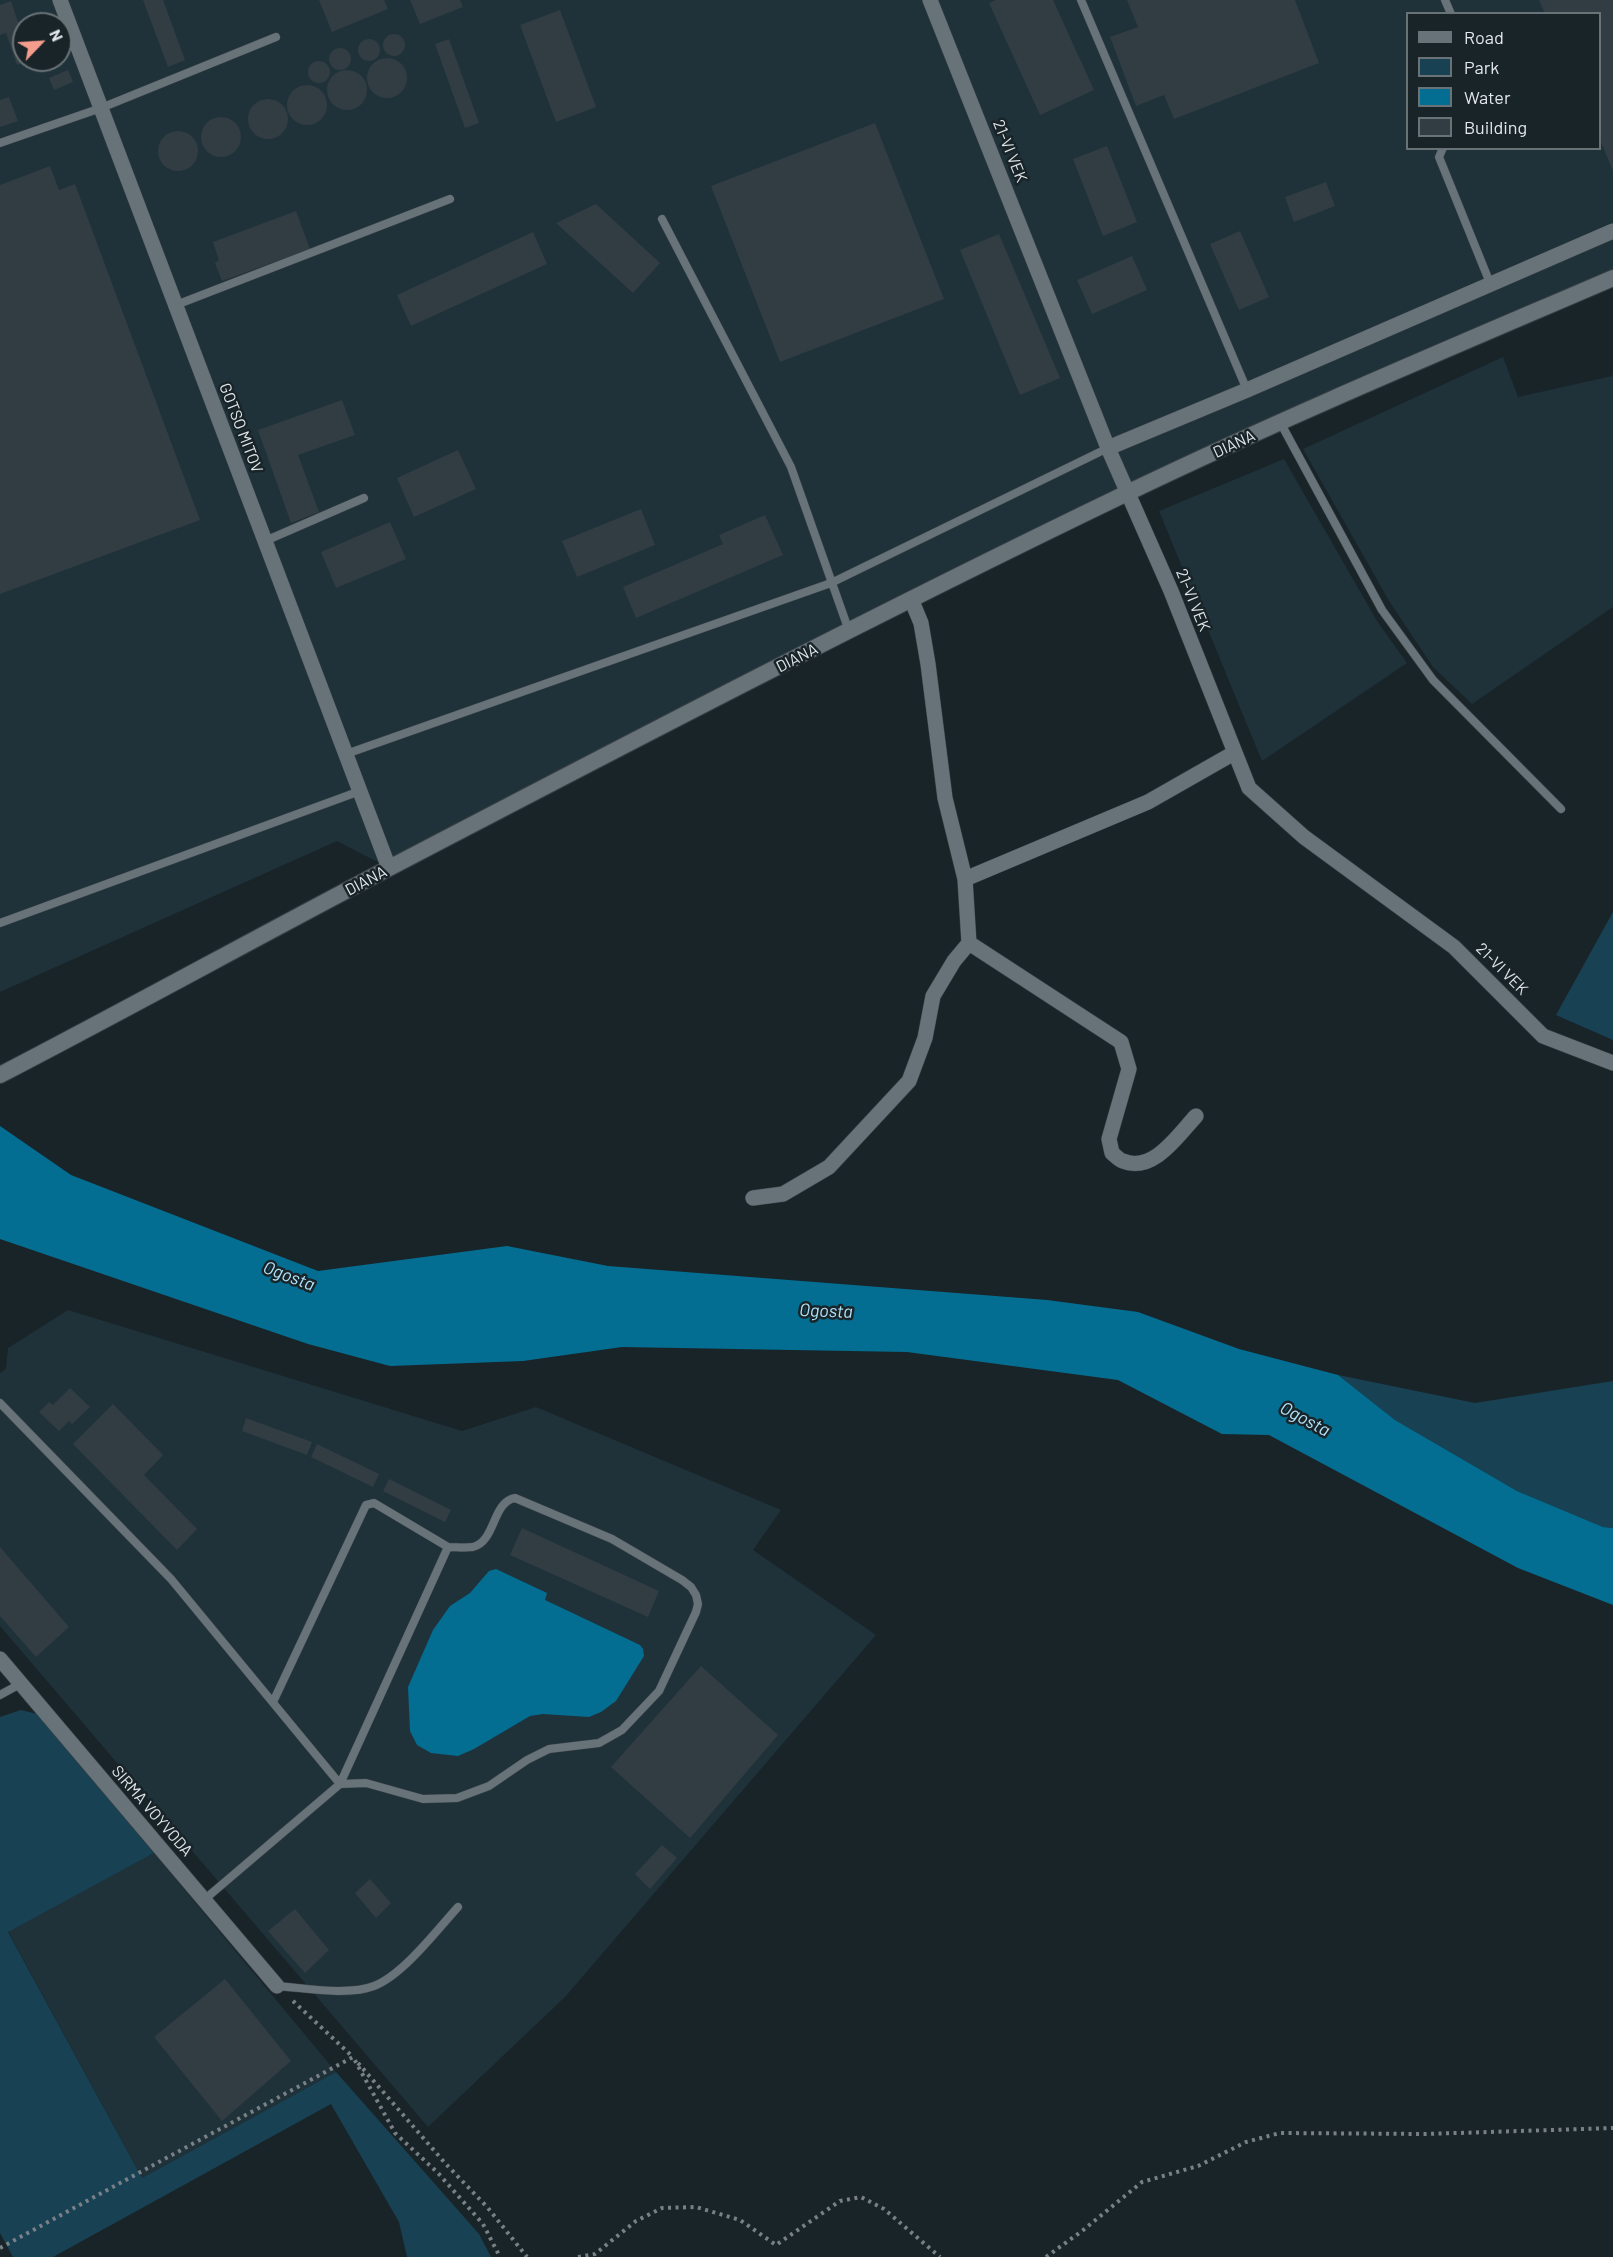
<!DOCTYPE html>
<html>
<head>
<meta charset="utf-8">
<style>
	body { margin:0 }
	#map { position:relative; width:1613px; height:2257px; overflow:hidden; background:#192429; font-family:Barlow,sans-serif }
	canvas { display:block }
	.legend { position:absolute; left:1406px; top:12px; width:195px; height:138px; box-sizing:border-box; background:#192429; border:2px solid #697277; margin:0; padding:8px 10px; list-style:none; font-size:18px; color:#e1e7eb }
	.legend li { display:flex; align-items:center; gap:12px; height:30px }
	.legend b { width:30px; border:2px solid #697277 }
	.north { position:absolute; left:12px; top:12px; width:60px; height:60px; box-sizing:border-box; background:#192429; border:2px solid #697277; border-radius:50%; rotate:65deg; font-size:16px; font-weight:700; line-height:24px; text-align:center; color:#e1e7eb }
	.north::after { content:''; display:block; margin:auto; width:21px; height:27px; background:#f49d8c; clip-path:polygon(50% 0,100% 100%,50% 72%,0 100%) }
</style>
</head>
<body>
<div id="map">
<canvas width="1613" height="2257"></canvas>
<ul class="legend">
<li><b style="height:8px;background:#677379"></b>Road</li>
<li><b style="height:16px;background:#184254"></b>Park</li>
<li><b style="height:16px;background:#046e92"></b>Water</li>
<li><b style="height:16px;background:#323d43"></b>Building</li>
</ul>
<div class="north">N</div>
</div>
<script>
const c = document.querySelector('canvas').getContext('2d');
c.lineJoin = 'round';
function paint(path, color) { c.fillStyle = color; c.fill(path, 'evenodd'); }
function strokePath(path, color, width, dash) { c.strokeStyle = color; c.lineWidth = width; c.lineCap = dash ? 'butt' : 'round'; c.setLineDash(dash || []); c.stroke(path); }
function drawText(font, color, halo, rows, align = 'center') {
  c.font = font + ' Barlow,sans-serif'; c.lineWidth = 5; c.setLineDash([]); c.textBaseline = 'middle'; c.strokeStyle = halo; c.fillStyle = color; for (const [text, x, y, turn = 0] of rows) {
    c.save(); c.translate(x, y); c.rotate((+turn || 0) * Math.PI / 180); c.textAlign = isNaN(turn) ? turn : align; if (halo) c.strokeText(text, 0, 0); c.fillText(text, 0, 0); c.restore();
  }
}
paint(new Path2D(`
	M0,0h1613v278l-333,144 -891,446 -52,-27 -337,151zM1408,14h192v134h-192zM24,24h36v36h-36z
	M1503,357l15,40 94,-21 1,-4v235l-141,97 -39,-37 -44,-66 -86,-152z
	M1284,459l93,162 30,42 -145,98 -103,-250z
	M68,1310l394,121 74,-24 245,103 -28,40 123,85 -311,362 -137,130 -428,-501v-253l6,-4 2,-21z
	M154,1853l182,219 -194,106 -134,-247z`), '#1f3139');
paint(new Path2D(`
	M1613,912v128l-57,-25z
	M1338,1375l137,28 138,-22v147l-10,-1 -86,-36 -122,-71z
	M21,1710l16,4 117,139 -146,79 134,246 194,-106 143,162 12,23h-84l-8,-35 -68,-118 -278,153h-40l-13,-24v-516z`), '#184254');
paint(new Path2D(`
	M0,1126l71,49 247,96 189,-25 101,20 439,34 91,12 101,37 99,26 57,45 122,71 86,36 10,1v77l-95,-37 -249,-133 -47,-1 -104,-54 -211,-28 -285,-5 -99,14 -133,5 -82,-22 -308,-105z
	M496,1569l51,24 -2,7 95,45 3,4 1,7 -28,45 -15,11 -12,5 -46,-3 -13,2 -56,33 -16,7 -27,-3 -14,-8 -7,-14 -2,-44 25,-57 17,-24 20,-13 19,-22z`), '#046e92');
paint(new Path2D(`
	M143,0h20l22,60 -17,7z
	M319,0h65l4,9 -56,23z
	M410,0h50l3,7 -43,17z
	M996,0h57l41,90 -54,25 -51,-112z
	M1127,0h168l24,63 -145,56 -10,-24 -28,11 -26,-69 28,-10z
	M1539,0h74v171l-13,-31v-126h-55z
	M11,1l7,21 9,-3 2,5h-5v36h8l-15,5 -11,-32 -6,2v-30z
	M560,10l36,97 -40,15 -36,-97z
	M383 45a11 11 0 1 1 22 0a11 11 0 1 1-22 0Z
	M358 50a11 11 0 1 1 22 0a11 11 0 1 1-22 0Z
	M449,39l30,84 -14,5 -30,-84z
	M329 59a11 11 0 1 1 22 0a11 11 0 1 1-22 0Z
	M367 78a20 20 0 1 1 40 0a20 20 0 1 1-40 0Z
	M308 72a11 11 0 1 1 22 0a11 11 0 1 1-22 0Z
	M68,70l5,12 -19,8 -5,-12z
	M327 90a20 20 0 1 1 40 0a20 20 0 1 1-40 0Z
	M287 105a20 20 0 1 1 40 0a20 20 0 1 1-40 0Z
	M9,97l9,24 -18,6v-27z
	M248 119a20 20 0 1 1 40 0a20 20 0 1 1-40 0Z
	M201 137a20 20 0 1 1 40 0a20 20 0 1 1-40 0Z
	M875,123l69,176 -164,63 -69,-176z
	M158 151a20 20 0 1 1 40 0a20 20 0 1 1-40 0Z
	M1107,146l30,76 -34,14 -30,-77z
	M50,166l9,24 16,-6 125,336 -200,74v-409z
	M1326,182l9,24 -41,16 -9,-25z
	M596,204l64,59 -27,30 -77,-70z
	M296,211l14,38 -88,32 -7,-18 4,-3 -6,-18z
	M1240,231l29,66 -30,13 -29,-66z
	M533,232l14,32 -136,62 -14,-31z
	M999,234l61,144 -40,17 -60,-145z
	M1132,256l15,34 -55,24 -15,-34z
	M342,400l13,35 -57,20 21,57 -28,11 -33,-93z
	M458,450l18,39 -62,28 -17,-39z
	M641,509l14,36 -78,32 -15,-36z
	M765,515l18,40 -147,63 -13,-31 100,-43 -4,-9z
	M390,522l16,37 -70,29 -15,-36z
	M70,1388l20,19 -18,17 -3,-3 -10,10 -20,-19 10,-10 4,3z
	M113,1404l50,51 -19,20 53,54 -20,21 -104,-106z
	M246,1418l66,24 -5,13 -65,-24z
	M317,1444l62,30 -6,13 -62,-30z
	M389,1479l62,31 -6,12 -62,-31z
	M522,1528l137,63 -11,26 -138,-62z
	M0,1547l69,80 -33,30 -36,-41z
	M701,1666l77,69 -88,103 -79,-71z
	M662,1845l15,13 -27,31 -15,-15z
	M370,1879l21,24 -15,15 -21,-25z
	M295,1909l34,41 -24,23 -37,-42z
	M225,1979l66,82 -69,60 -68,-84z`), '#323d43');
const service = new Path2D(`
	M1081,0l166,390
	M1445,0l6,14
	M0,143l101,-35 175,-71
	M1443,148l-4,9 51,126
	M662,219l129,248 58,164
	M176,305l274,-106
	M1280,422l102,188 51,70 128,129
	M265,541l99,-43
	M346,754l485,-171 277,-135
	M0,923l360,-132
	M0,1403l171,176 169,205 -135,115
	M515,1498l97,41 70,41 9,7 5,8 2,9 -2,8 -37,79 -37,39 -23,13 -50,6 -22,11 -38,26 -32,12 -34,1 -57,-16 -26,1 108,-237c8,0 17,1 25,0 23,-6 19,-45 42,-49z
	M0,1695l20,-11
	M273,1702l93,-197 8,-2 74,44
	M277,1986c28,2 71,10 97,0 29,-11 63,-56 84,-79`);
const minor = new Path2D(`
	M60,0l329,868
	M930,0l178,448 63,143 78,197 55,49 150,110 89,89 70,27
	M1108,448l139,-58 366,-159
	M965,879l183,-77 86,-49
	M969,943l152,99 8,27 -20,70 3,14c3,2 7,7 11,8 30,13 56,-27 73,-45
	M753,1198l30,-4 46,-27 80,-86 16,-43 8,-42 21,-35 15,-18 -4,-64 -20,-81 -17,-134 -7,-41 -10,-24
	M0,1659l277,327`);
const secondary = new Path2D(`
	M0,1075c131,-68 261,-140 391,-208 243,-127 487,-254 734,-373 160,-77 325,-146 488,-216`);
strokePath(service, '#394145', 9);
strokePath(minor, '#394145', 16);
strokePath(secondary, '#394145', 18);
strokePath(new Path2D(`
	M293,2001l60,56
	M358,2063l87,100 43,45 39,49
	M0,2248l353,-191 42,76 43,40 45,51 17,33
	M578,2257l17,-3 41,-33 26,-13 34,-1 44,13 36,25 64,-44 21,-4 23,12 56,48
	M1046,2257l36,-26 60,-49 56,-16 48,-24 34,-9 146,1 187,-6`), '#798186', 4, [3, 4.5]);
strokePath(service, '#677379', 8);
strokePath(minor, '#677379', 15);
strokePath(secondary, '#677379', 16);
drawText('16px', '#e1e7eb', '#192429', [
	["21-VI VEK",1010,151,68],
	["GOTSO MITOV",241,428,69],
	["DIANA",1234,444,-25],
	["21-VI VEK",1193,600,68],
	["DIANA",797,658,-27],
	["DIANA",366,881,-28],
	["21-VI VEK",1502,969,45],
	["SIRMA VOYVODA",152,1811,49]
]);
drawText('italic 18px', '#b0e2fa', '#192429', [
	["Ogosta",289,1276,21],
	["Ogosta",826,1311,2],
	["Ogosta",1305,1419,28]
]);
</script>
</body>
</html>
